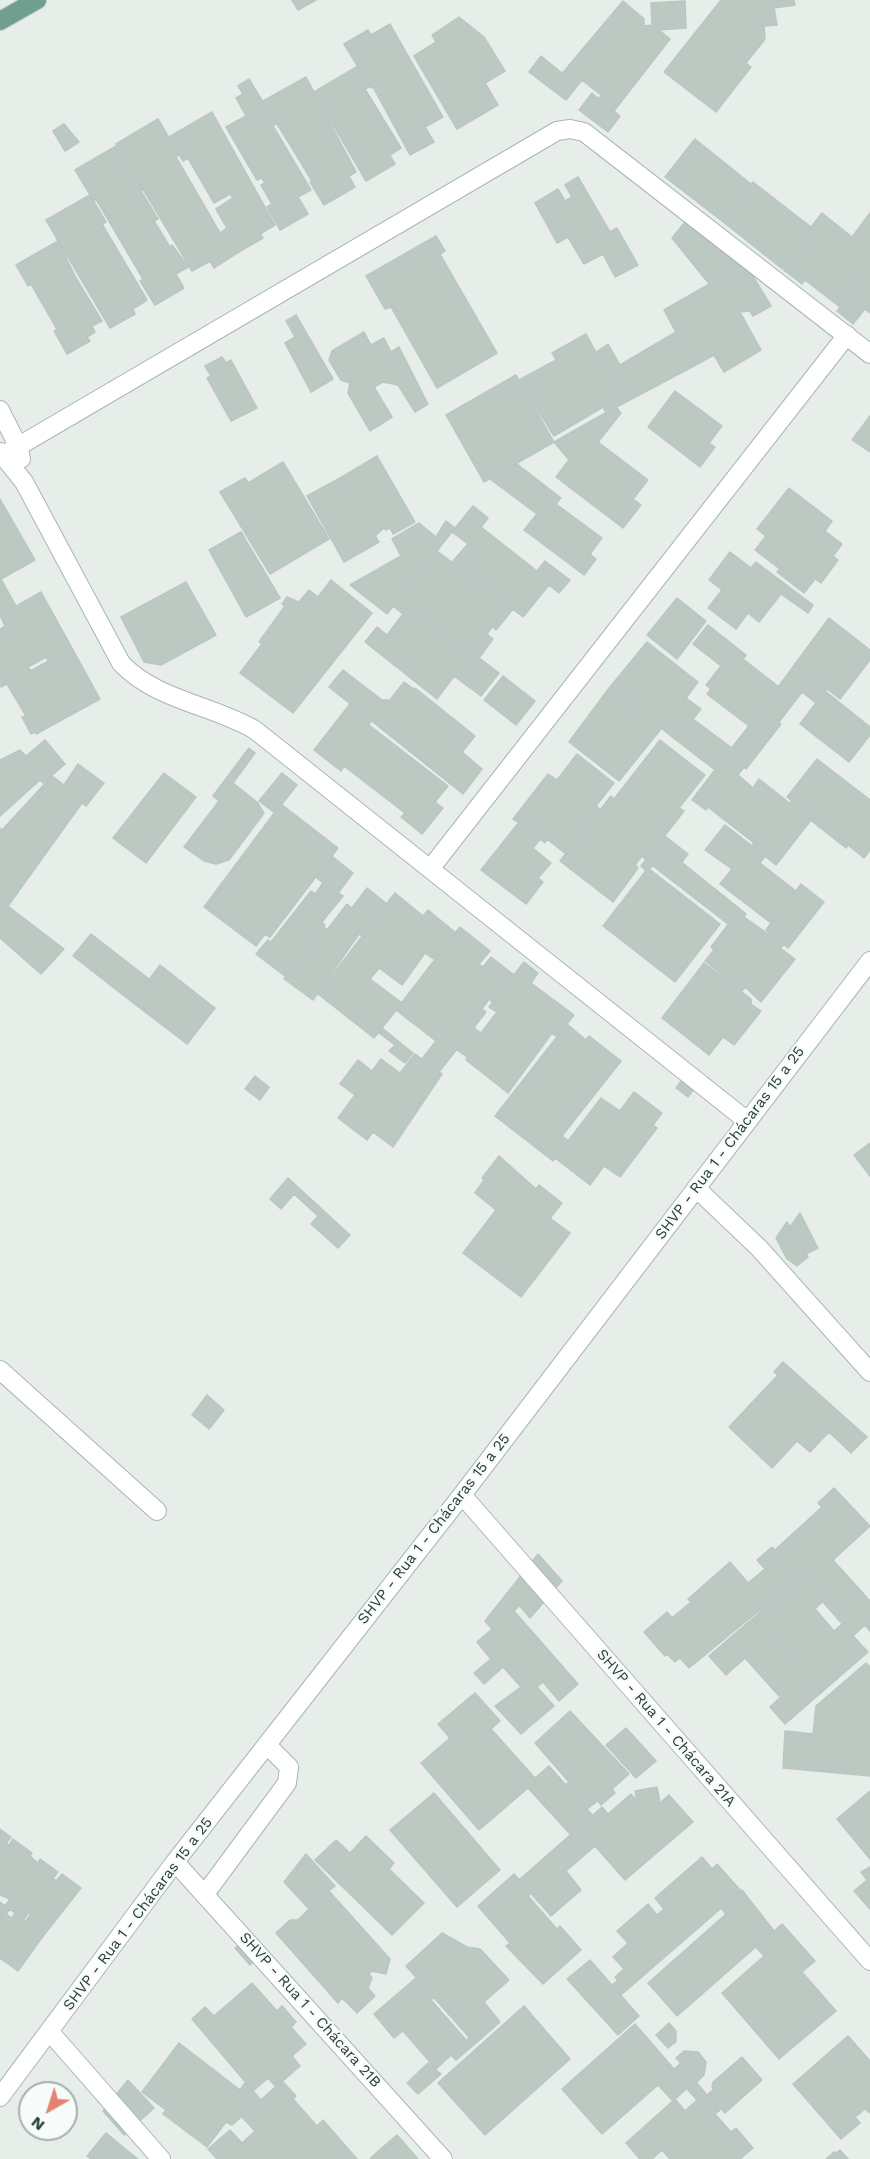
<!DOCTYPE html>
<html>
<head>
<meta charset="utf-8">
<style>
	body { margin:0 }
	#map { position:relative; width:870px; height:2159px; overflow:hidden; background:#e7eeea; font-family:"Work Sans",sans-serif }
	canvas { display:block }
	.north { position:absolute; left:18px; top:2081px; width:60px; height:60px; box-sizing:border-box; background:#f7fbf9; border:2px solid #a4b0ab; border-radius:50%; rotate:219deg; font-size:16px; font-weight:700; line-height:24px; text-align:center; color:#273f37 }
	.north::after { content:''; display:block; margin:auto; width:21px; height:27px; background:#e4846f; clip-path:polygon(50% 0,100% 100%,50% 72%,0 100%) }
</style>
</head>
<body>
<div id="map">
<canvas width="870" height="2159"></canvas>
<div class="north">N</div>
</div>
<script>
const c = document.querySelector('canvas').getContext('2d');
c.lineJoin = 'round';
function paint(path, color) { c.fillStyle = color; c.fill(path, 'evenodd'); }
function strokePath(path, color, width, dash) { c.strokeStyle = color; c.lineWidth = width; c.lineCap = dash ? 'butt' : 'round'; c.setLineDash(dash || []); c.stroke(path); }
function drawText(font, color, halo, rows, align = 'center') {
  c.font = font + ' "Work Sans",sans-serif'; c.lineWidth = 4.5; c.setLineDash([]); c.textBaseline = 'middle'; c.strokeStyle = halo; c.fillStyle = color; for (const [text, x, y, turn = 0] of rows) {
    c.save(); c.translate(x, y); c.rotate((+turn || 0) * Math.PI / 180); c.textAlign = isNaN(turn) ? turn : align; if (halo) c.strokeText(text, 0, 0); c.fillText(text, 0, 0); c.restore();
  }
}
const building = new Path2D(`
	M292,0h24l-18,10z
	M721,0h73l1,5 -21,3 3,17 -13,1 1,13 -19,24 5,4 -35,45 -52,-40z
	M623,1l21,18v7l8,-1 -1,-22 34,-2 1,27 -27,2 11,9 -56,72 6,5 -12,16 -29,-22 13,-17 7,6 2,-4 -19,-15 -16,20 -16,-12z
	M459,17l25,20 21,34 -20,12 13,22 -41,24 -43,-73 22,-14 -4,-7z
	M390,24l53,93 -18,10 9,15 -24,13 -37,-68 -2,1 -27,-44 24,-14 3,5z
	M541,56l21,17 -12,15 -21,-16z
	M358,66l12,20 -5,3 36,59 -11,7 5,9 -29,17 -52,-89z
	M306,77l50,95 -7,4 6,11 -31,18 -14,-23 2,-1 -49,-80z
	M249,79l26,43 1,2 -3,2 38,64 -13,7 10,17 -28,16 -13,-23 5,-3 -11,-19 4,-2 -3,-5 -5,2 -31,-53 20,-11 -10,-18 7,-4 -5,-8z
	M212,112l63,113 -15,9 3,4 -26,15 -13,-23 3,-2 -11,-19 17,-11 -3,-4 -16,9 -26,-45 -5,3 -14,-24z
	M158,119l21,36 -3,2 44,76 4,-3 13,23 -23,15 -4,-7 -18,10 -76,-127z
	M64,124l15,18 -14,9 -12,-20z
	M695,139l56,45 -29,37 -57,-44z
	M118,145l26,44 -3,2 17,28 -4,2 16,26 2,-2 16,22 -12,7 8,14 -29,17 -15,-24 3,-2 -47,-80 -2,2 -19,-31z
	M578,177l32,55 7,-4 21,37 -23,12 -12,-23 -19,10 -16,-27 -11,6 -22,-40 23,-14 7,12 7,-4 -7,-12z
	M753,182l58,45 -31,40 -58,-46z
	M90,195l16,27 -4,2 45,76 -14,9 2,5 -25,14 -64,-108z
	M822,213l30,24 18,-24v56l-30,38 -35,-27 -3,4 -22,-17z
	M685,222l56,44 -31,19 -38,-47z
	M436,236l9,15 -5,3 57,99 -60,35 -46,-81 -6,2 -19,-33z
	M58,241l18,37 26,43 -10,5 3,6 -8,5 3,4 -23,13 -13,-23 3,-2 -26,-45 -3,2 -12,-21z
	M741,266l10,7 20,33 -18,10 -3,-5 -10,1 21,38 -37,22 -10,-17 -20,11 -30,-56z
	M870,269v44l-5,-4 -12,15 -16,-13z
	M296,315l37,64 -22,13 -26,-49 10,-6 -9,-16z
	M364,332l7,13 13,-7 7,14 8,-5 29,57 -13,8 -17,-27 -15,-3 -9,5 18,30 -22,14 -22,-38 2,-10 -9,-3 -12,-20 3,-9z
	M676,332l18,34 -70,37 -28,-51 12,-8 12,21z
	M586,334l38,69 -18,10 -3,-6 -49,29 -35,-56 37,-20 -4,-7z
	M222,357l4,6 5,-3 26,48 -26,13 -24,-43 4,-2 -6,-10z
	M516,375l38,67 -70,40 -38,-67z
	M675,391l47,35 -13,17 6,4 -15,20 -52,-40z
	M616,407l5,6 -23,29 50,38 -15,19 8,6 -18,23 -67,-51 13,-17 -15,-18z
	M870,416v36l-18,-12z
	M377,456l38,66 -22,12 -3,-6 -4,2 -2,-2 -8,7 -34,-58z
	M283,462l46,77 -59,35 -50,-82 25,-14 3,5z
	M517,464l44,34 -5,6 46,34 -12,16 6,5 -12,16 -60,-45 13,-16 -47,-35z
	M342,477l37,65 -35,20 -37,-66z
	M789,488l43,33 -7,10 17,13 -9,12 5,4 -17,23 -6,-4 -11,14 -27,-21 3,-3 -25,-19 11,-14 -9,-7z
	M0,499l35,61 -34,19 15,27 -16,9z
	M473,506l15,12 -7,9 56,44 8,-10 25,19 -11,13 -10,-8 -26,32 -71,-55 16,-18 -16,-12z
	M446,521l9,7 -68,86 -37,-29 51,-29 -9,-17 27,-16 17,14z
	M241,532l39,66 -34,19 -37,-67z
	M437,551l76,58 -17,21 -4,-3 -5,7 6,5 -14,19 -79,-60z
	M730,552l21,16 5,-6 57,43 -5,8 -27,-19 -22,28 -11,-9 -12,16 -28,-21 14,-18 -13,-10z
	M331,580l41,33 -79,100 -53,-40 22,-29 -3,-2 26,-36 -3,-2 5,-7 12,5 10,-12 9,7z
	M186,582l30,53 -55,30 -17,-3 -23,-45z
	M41,592l31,56 -24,13 -2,-4 -18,10 3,4 -30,16 -1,-58 5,-3 -5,-11z
	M400,598l99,75 -18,23 -27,-20 -17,23 -72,-57 12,-15 10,8 16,-21 -10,-8z
	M677,598l29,23 -29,38 -30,-24z
	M829,618l41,32v10l-30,39 -45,-35z
	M708,625l38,30 -3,4 36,28 -30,39 -42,-32 4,-5 -5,-4 15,-19 -28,-22z
	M647,642l51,40 -12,16 15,11 -25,31 -66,-53z
	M72,648l28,51 -64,35 -1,-2 -4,2 -9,-17 4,-1 -19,-32z
	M795,664l32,25 -11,14 -14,-11 -23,30 -17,-13z
	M343,670l39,30h8l14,-18 10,7 1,-1 60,48 -13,16 20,17 -19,25 -134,-107z
	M503,676l32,25 -19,24 -32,-25z
	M609,688l52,41 -42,52 -50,-39z
	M825,691l45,36v8l-21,27 -49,-38z
	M350,704l21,17 -2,4 79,61 -13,16 8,6 -21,26 -21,-17 4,-4 -61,-47 -3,5 -27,-21z
	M762,709l19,15 -35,45 -19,-15z
	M693,719l39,29 -17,22 -39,-30z
	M45,740l20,24 -22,19 -3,-3 -40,36v-56l20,-10 6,6z
	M660,740l45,35 -26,33 5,3 -38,49 -4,-4 -7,9 3,3 -25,34 -53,-41 51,-65 3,3z
	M249,748l6,5 -22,30 24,19 7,11 -35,47 -13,4 -12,-3 -20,-14 35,-46 -6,-5z
	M577,754l37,29 -18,23 4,3 -9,13 -25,32 -19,-15 -2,4 -32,-24 35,-45 9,6z
	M727,754l17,13 -6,8 15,13 6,-9 52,41 -35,45 -24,-19 2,-3 -46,-36 -2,3 -14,-10z
	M817,759l53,41v50l-6,8 -16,-13 -2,3 -56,-44 2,-3 -5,-4z
	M78,764l26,19 -18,23 -4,-3 -74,103 -8,-6v-72l2,2 50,-54 12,9z
	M164,773l32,24 -50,66 -33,-25z
	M282,773l15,12 -22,28 -16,-12z
	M281,804l57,44 -68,89 -5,-3 -9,12 -52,-39z
	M519,822l22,16 -8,10 18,15 -13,15 5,4 -17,22 -45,-34z
	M725,825l40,31 -5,7 36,28 5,-7 23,18 -36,46 -22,-18 5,-7 -51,-39 12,-15 -27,-19z
	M665,836l23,18 -6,8 -23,-18z
	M659,844l81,65 -12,15 -75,-58 -7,5 -5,-5z
	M333,857l20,16 -15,20 5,3 -21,26 3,3 -39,52 -30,-23 12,-14 3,2 40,-51 4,3 8,-11 -6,-5z
	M648,868l72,56 -45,58 -72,-56z
	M367,888l20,16 -25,32 -3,-2 -46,66 -29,-21 40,-52 3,3 20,-26 5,4z
	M395,893l28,23 5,-6 28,23 -21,27 -10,-7 -23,32 -23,-17 -9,11 32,24 -28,35 -56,-44z
	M0,900l64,49 -23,25 -41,-36z
	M740,909l6,5 -2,3 40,28 -4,3 15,11 -34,43 -16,-15 -3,4 -37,-30 9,-11 -3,-3z
	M460,927l30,24 -11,13 4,3 8,-10 23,18 -22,27 -3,-3 -7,10 4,3 -47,60 -17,-13 14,-18 -40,-31z
	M91,934l58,45 -17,23 -59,-46z
	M524,962l14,11 -7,10 43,32 -17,22 -5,-4 -44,60 -42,-33 1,-3 -10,-7 16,-23 8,6 16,-21 -8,-5z
	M704,963l47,36v5l10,7 -27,34 -11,-8 -14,18 -47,-37z
	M160,965l55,43 -28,36 -55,-42z
	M567,1024l19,16 3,-4 32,25 -59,75 7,5 -16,20 -58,-45z
	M382,1028l31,25 -8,10 -16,-12 6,-6 -16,-12z
	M415,1054l27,20 -49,73 -20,-15 -6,8 -29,-22 17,-23 -15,-11 18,-24 14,11 9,-12 19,14z
	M255,1076l14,11 -9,13 -15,-11z
	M685,1076l12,9 -9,12 -12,-9z
	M634,1092l28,21 -9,12 4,3 -37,49 -16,-11 -14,19 -35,-27 46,-60 19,13z
	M870,1143v33l-16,-21z
	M499,1156l37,33 3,-4 23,18 -12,15 20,15 -49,64 -58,-44 33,-43 -21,-17 9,-13 -2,-2z
	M288,1178l62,57 -12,13 -27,-24 7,-8 -24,-22 -13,15 -11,-10z
	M800,1213l18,35 -12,6 -16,-27z
	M787,1222l21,35 -11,9 -10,-7 -11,-21z
	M783,1362l84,75 -16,16 -22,-21 -19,20 -13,-11 -25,27 -43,-41 49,-52 -4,-3z
	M207,1395l17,15 -15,19 -17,-14z
	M834,1488l36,38 -37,34 37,41v30l-5,-6 -12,11 -77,-87 46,-42 -4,-4z
	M772,1547l28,30 -111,91 -9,-10 -5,4 -8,-8 -2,2 -21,-24 23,-20 5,6 19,-16 -3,-3 42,-37 18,21 17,-14 -8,-9z
	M538,1554l24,27 -32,37 -22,-26z
	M800,1577l22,25 -7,7 19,22 8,-7 26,28 -46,40 -50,-58 -5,2 -15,-17z
	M508,1592l11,14 -5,5 64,73 -19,17 -16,-19 -6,5 17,19 -33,28 -26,-28 26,-19 -18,-20 -19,17 -10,-11 17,-14 -14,-17 15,-13 -7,-8z
	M752,1619l15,17 5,-2 50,58 -37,32 -15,-17 18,-17 -9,6 -34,-38 -19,17 -17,-19z
	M866,1663l4,4v109l-87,-8 2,-37 28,3 3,-28z
	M475,1693l25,28 -9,8 44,49 14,-12 44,50 -22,19 -43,-47 -49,42 -58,-67 29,-25 -12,-14z
	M570,1711l59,63 -17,15 3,4 -14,12 -3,-4 -11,8 -22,-24 4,-3 -34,-39z
	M626,1728l30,33 -20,17 -30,-33z
	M657,1787l3,16 9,-8 24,27 -68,58 -30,-34 -29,25 15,19 -30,26 -32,-36 83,-73 6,7 23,-20 6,7 -2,-10z
	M870,1791v68l-33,-40z
	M434,1793l66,77 -43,37 -67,-77z
	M0,1829l11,8 -5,6 3,2 4,-6 19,14 -2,3 3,3 5,4 2,-4 18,13 -5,6 3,3 6,-7 19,14 -37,47 -18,-14 5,-8 -2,-1 -5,7 -19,-13 5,-7 -10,-4z
	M366,1836l28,27 -5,6 35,34 -32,32 -77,-75 21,-20 14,13z
	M306,1854l29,32 -6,5 61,68 -4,15 -14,-3 -3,3 3,4 -4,10 7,8 -18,17 -15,-15 -4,5 -62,-70 14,-13h8l11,-11 -25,-27z
	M702,1857l10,12 5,-5 24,27 -120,104 -9,-10 6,-5 -3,-3 9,-8 -11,-12 15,-14 -11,-12 31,-27 9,11 7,-6 -9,-11z
	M870,1867v42l-16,-18 13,-11 -6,-8z
	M514,1874l17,19 -3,3 29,33 3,-3 21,24 -38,34 -37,-38 4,-3 -32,-37z
	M742,1890l32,41 -97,85 -29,-33 78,-69 -5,-6z
	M0,1902l10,7 -4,5 6,4 3,-5 29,22 -26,36 -18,-13z
	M782,1924l33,37 -13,11 34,39 -57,48 -57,-66 42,-37 -8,-9z
	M442,1933l25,14 13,2 29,31 -25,22 16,20 -25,22 -69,-78z
	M248,1937l15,17 -13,11 -15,-17z
	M590,1960l49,56 -21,19 -51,-56z
	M416,1978l18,19 -3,3 35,40 3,-2 6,6 -19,16 -5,-5 -15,14 -33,-38 -9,7 -20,-24z
	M252,1983l25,28 5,-5 14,16 -5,5 15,17 -14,12 8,10 -24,21 -8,-9 -15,13 -61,-72 13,-12 9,9z
	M524,2006l46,53 -85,76 -47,-52z
	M669,2023l7,8v11l-8,6 -12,-13z
	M635,2024l39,45 7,-6 15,17 -23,21 -15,-16 -56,49 -40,-45z
	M848,2036l22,25v52l-5,-4 -10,8 5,6 -19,16 -48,-55z
	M179,2043l61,47 5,-7 3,2 13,15 -29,25 -6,-3 -19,25 -44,-33 3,-4 -24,-18z
	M684,2051l14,1 8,10 -2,13 -7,7 -21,-24z
	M742,2057l20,23 -37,33 -17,-19 6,-5 -2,-2 1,-5z
	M428,2063l13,11 -23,20 -11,-11z
	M128,2080l26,28 -30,27 -21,-24z
	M282,2081l14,15 -3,3 24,27 6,-6 34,39h-140l-9,-10 22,-19 12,13 13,-12 -13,-14z
	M695,2081l25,29 -5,4 16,18 5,-4 17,20 -13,11h-70l-8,-9 -10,9h-12l-14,-16 49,-44 10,12 12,-11 -10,-11z
	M106,2133l28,23 4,3h-47l-4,-3z
	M397,2135l21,24h-48l6,-6z
	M840,2150l8,9h-22l8,-7 2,1z`);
paint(building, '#bcc9c3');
strokePath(building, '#bac7c1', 1.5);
const minor = new Path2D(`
	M0,410l19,38 2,11
	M0,452l24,30 97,181c34,37 92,42 134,67l491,390
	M0,457l557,-326 13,-2 14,3 286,222
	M430,869l417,-534
	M696,1188l63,60 111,124
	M0,1370l157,141
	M462,1495l408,466
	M175,1862l268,297
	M205,1894l82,-111 2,-16 -22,-22
	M49,2031l112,128
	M0,2097l175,-235 287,-367 408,-534`);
const major = new Path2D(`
	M0,21l37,-21`);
strokePath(minor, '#aab6b1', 20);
strokePath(major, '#c3c9c7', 20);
strokePath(minor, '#fff', 18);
strokePath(major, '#709f90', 18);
drawText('15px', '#273f37', '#f7fbf9', [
	["SHVP - Rua 1 - Chácaras 15 a 25",730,1143,-53],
	["SHVP - Rua 1 - Chácaras 15 a 25",434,1529,-52],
	["SHVP - Rua 1 - Chácara 21A",666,1728,49],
	["SHVP - Rua 1 - Chácaras 15 a 25",138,1914,-53],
	["SHVP - Rua 1 - Chácara 21B",310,2010,48]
]);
</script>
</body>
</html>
